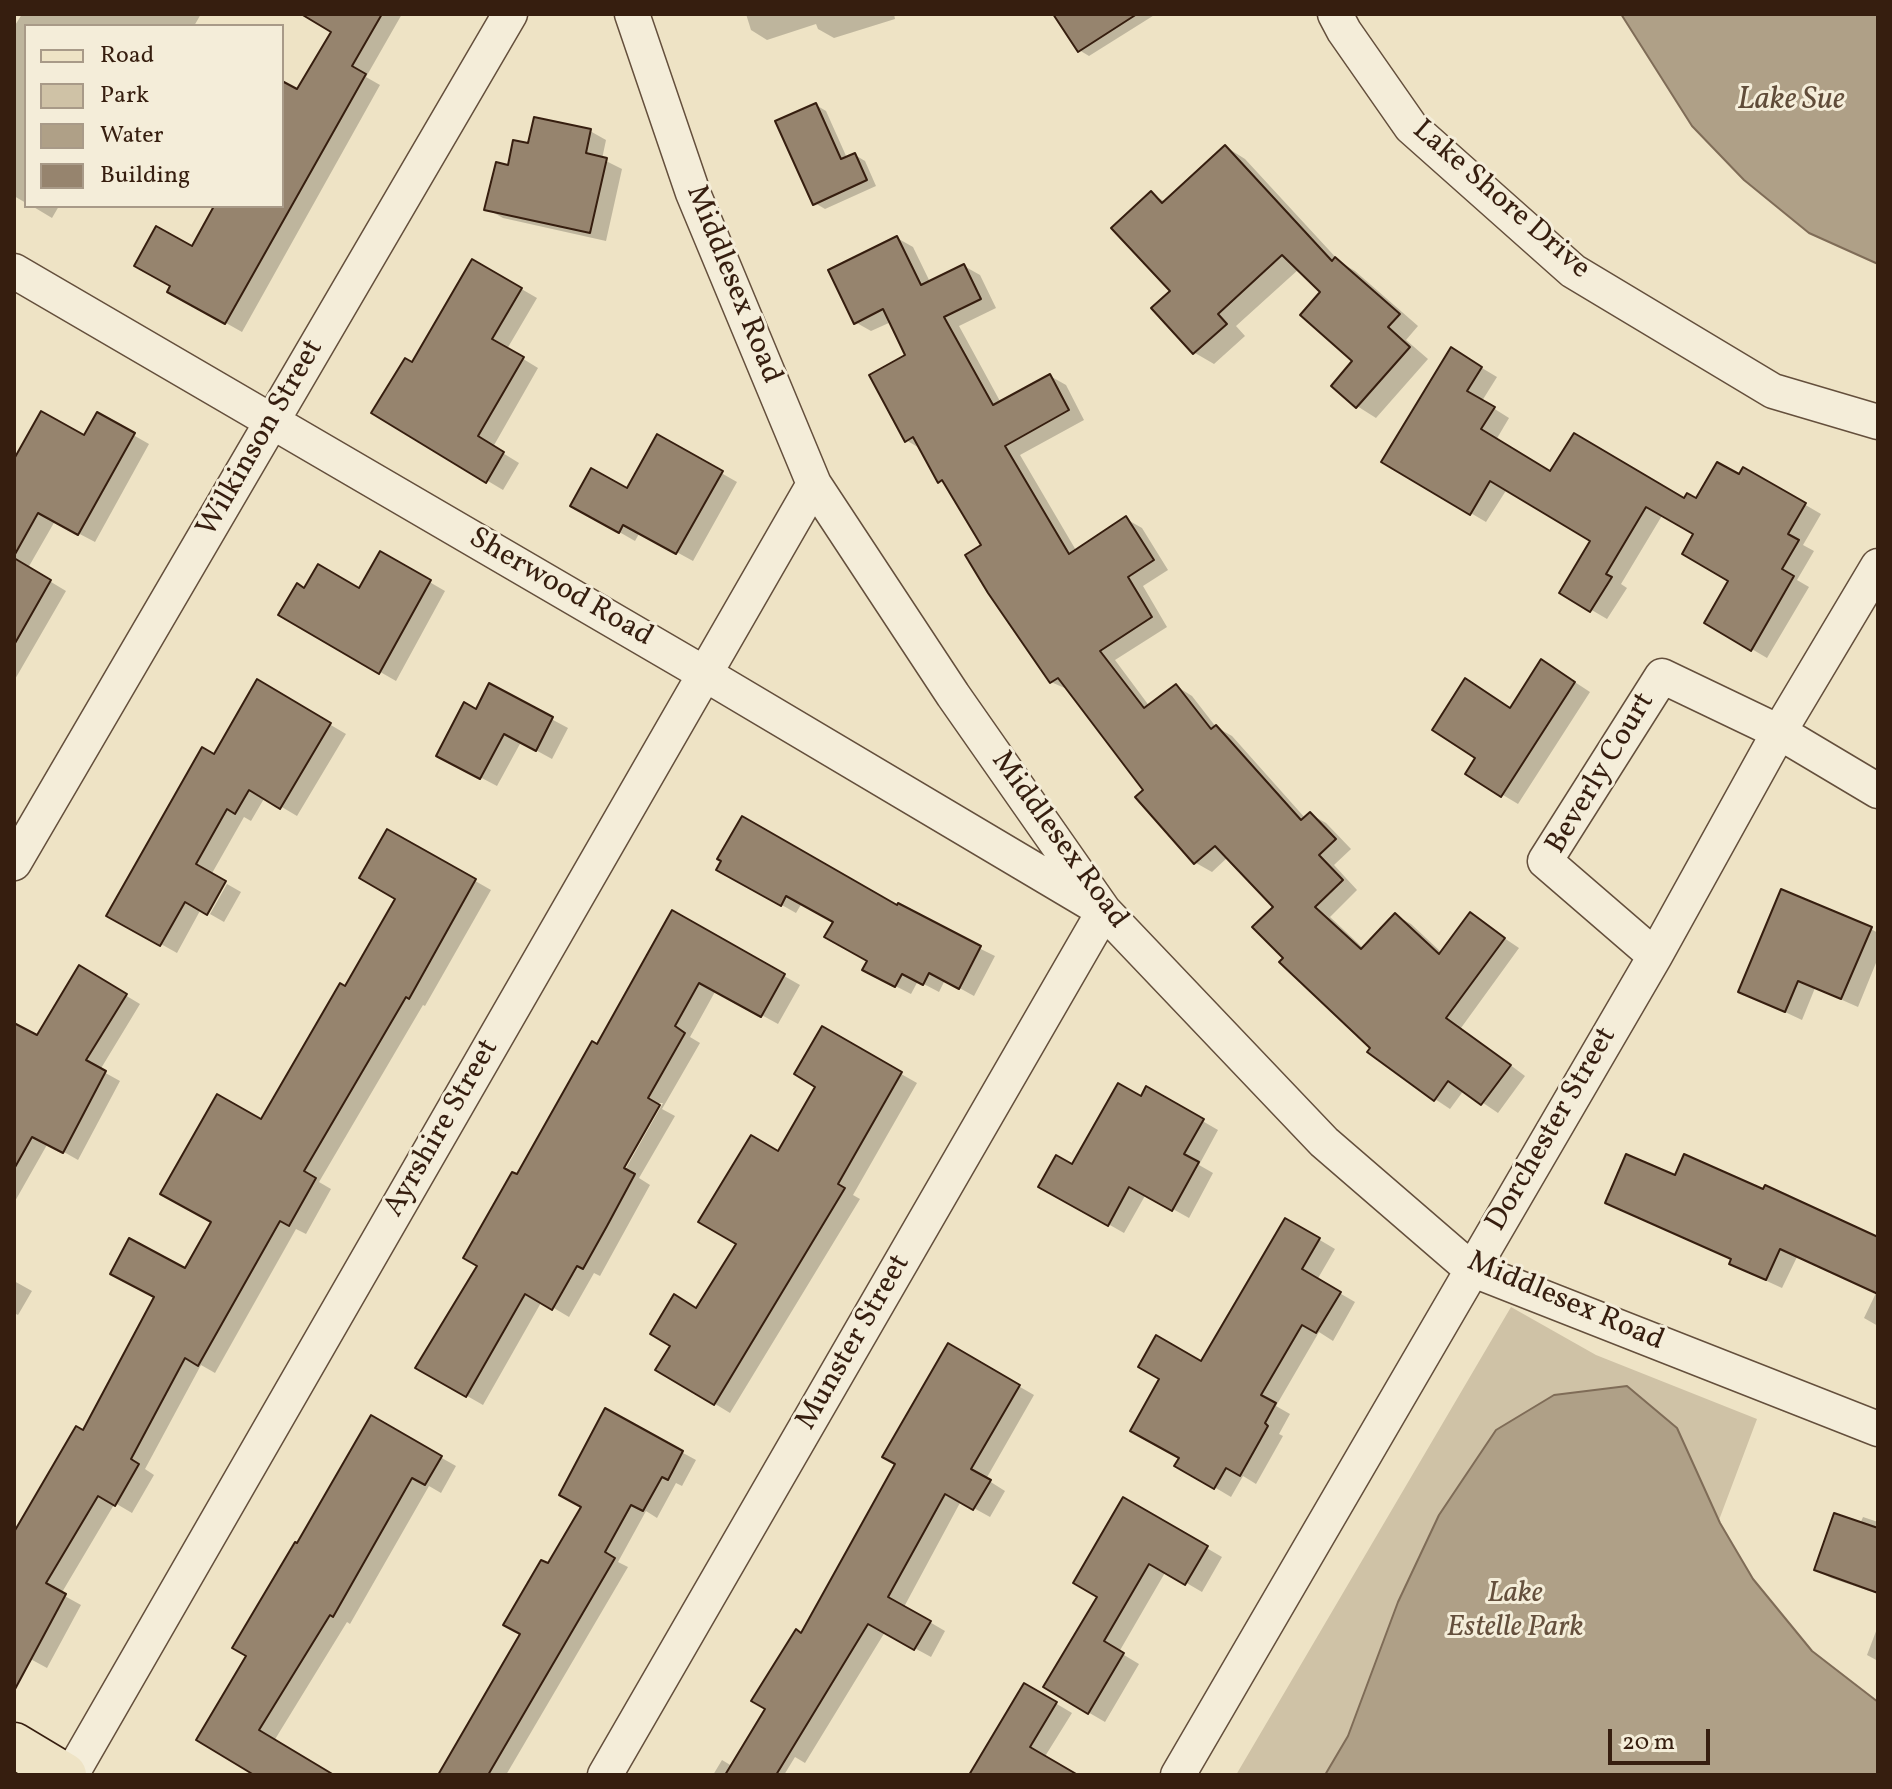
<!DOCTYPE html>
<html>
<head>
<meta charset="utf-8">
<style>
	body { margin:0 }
	#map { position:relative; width:1892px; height:1789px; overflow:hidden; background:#eee3c5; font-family:Vollkorn,serif }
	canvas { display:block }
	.frame { position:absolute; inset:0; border:16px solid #361e0f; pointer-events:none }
	.legend { position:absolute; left:24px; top:24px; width:260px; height:184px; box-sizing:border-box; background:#f4edd9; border:2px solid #a89a88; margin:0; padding:10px 14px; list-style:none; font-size:24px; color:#361e0f }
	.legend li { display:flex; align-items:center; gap:16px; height:40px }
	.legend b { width:40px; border:2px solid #a89a88 }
	.scale { position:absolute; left:1608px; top:1729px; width:102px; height:36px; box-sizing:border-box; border:4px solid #361e0f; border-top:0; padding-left:10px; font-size:24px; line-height:28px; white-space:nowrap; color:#361e0f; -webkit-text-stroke:6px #f4edd9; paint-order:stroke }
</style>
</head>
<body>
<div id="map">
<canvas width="1892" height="1789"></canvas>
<div class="frame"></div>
<ul class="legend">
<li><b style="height:10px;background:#eee3c5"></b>Road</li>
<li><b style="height:22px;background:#cfc2a6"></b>Park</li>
<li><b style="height:22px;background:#afa087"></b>Water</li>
<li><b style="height:22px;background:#96846e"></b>Building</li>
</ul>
<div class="scale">20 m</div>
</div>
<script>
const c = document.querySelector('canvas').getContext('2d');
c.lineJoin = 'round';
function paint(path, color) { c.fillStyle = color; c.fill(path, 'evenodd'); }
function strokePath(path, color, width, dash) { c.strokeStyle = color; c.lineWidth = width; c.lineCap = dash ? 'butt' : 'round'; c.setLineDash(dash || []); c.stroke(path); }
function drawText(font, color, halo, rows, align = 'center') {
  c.font = font + ' Vollkorn,serif'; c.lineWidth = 6; c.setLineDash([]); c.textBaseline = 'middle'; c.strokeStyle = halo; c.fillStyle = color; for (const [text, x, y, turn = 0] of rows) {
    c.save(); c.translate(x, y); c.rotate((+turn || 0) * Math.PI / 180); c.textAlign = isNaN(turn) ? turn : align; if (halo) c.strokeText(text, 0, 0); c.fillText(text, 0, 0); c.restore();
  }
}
paint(new Path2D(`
	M1511,1307l85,48 161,64 -117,311 112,45h-516z`), '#cfc2a6');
const water = new Path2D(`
	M1621,14h257v250l-69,-31 -65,-53 -52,-54z
	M1627,1386l50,42 43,95 33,56 59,72 66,51v73h-553l23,-39 50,-134 41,-87 57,-85 58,-35z`);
paint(water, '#afa087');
strokePath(water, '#7f6c57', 2);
paint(new Path2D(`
	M22,14h179l-7,12h-168v177l-12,-7v-169z
	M320,14h82l-36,63 14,8 -138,247 -73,-41 47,-85h66v-123l16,9 36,-61z
	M746,14h148l1,5 -61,19 -16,-9 -2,-5 -49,16 -16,-10z
	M1067,14h89l-67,42 -10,-6z
	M816,105l10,6 21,47 8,-3 10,6 11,25 -51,23 -10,-6z
	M590,131l16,9 -4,19 20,10 -16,72 -103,-23 -16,-9 22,-42 21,-21z
	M1226,147l19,12 95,103 15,9 63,55 -12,14 22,19 -52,59 -19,-12 -2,-45 -32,-69 -24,-23 -63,57 9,10 -31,28 -19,-11 -41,-45 18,-17 -21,-97 15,8z
	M32,206h27l-7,12z
	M897,238l16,9 17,35 34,-16 16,9 16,33 -37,18 42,77 49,-27 16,9 18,35 -64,35 57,97 49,-33 16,9 26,42 -25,16 24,41 -52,33 35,47 26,-21 16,10 24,31 16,9 74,83 4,-5 16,9 25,26 -17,16 23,25 -27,27 34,32 31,-34 16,9 31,29 28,-38 49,33 -58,80 64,48 -27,37 -34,-23 -14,19 -15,-10 -62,-51 -88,-90 -9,-51 -48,-50 -16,15 -16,-9 -58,-66 7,-7 -76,-100 -18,-8 -67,-136 -36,-60 -8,-5 -19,-32 -15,-9 2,-84 -17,-34 -20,9 -16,-9z
	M473,261l64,37 -30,51 31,19 -45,79 26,16 -16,27 -129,-77 39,-48z
	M1467,359l30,18 -15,24 27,17 -13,22 55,34 134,27 12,-1 42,-23 5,-8 77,45 -18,31 11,6 -17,29 12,7 -42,71 -61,-36 25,-42 -35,-47 -33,-19 -42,70 6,4 -20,31 -46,-27 32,-52 -86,-51 -21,33 -102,-60z
	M98,415l51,29 -54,98 -40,-21 -27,47 38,23 -52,90v-218l71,-25z
	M658,437l79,45 -44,79 -53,-29 -5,9 -63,-36 56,-15z
	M381,554l64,37 -49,90 -115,-66 78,-25z
	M1558,671l32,21 -72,112 -50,-30 43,-64z
	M258,682l88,52 -49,82 -32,-19 -14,24 -7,-4 -33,58 -10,34 -24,44 -68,-38 105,-159z
	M490,686l78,42 -16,31 -31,-17 -24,44 -42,-22z
	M388,831l103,59 -66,116 -2,-1 -104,177 12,7 -25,45 -10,-5 -81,144 -14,-8 -56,104 9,6 -22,38 -17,-10 -54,91 20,11 -34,63 -33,-18v-101l172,-279 27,-48 49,-101 84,-132 52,-91z
	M718,869l179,39 98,48 -21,40 -29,-16 -6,12 -21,-11 -7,13 -31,-16 -10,-17 -35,-39 -33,-19 -6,10z
	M227,884l14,8 -17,30 -14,-8z
	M673,913l127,72 -22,39 -62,-34 -26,47 10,6 -38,66 13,7 -36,62 11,7 -50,91 -6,-3 -25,44 -27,-16 -59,104 -65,-37 61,-103 39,-88 80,-130zM659,1103h4l-42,74 -3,-2z
	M1871,929l7,4v25l-20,49 -43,-19 -13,32 -62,-29z
	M80,968l60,36 -40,66 20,11 -42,79 -30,-17 -34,60v-174l24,8z
	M822,1029l95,54 -64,112 7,4 -130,214 -72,-44 80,-126 41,-89 39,-68z
	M1147,1089l71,41 -19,35 14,8 -24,45 -43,-24 -22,39 -83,-47 32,-20 69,-67z
	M1676,1177l202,62v87l-14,-8 12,-25 -79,-36 -15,31 -35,-16 -16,-9 2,-3 -126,-57z
	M1286,1220l49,29 -18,31 38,22 -22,39 -14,-9 -43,74 14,8 -11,20 4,2 -27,48 -13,-8 -12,21 -54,-32 5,-7 20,-94z
	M14,1281l18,10 -14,24 -4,-2z
	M949,1346l85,49 -48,84 19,12 -15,26 -29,-16 -57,106 41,24 -14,26 -46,-25 -80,131 -10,-6 -11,18h-71l9,-15 10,6 36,-58 34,-73 95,-171z
	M606,1411l90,49 -14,26 -6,-3 -19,35 -11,-7 -28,51 10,5 -122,208h-66l82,-142 27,-67 34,-60z
	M371,1418l85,48 -15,27 -12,-7 -79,138 -3,-2 -73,119 43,34h-59l-9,-119 49,-110z
	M1124,1500l98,57 -20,35 -36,-21 -47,81 20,12 -34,58 -60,-35 54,-91z
	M1863,1517l15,5v72l-47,-16 -15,-8 44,-46z
	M1878,1626v35l-11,-6z
	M1025,1685l47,28 -28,45 29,17h-104z`), '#0003');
const building = new Path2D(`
	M301,14h81l-30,52 14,8 -141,250 -58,-32 3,-6 -36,-20 22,-40 36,20 22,-40h68v-125l15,8 34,-57z
	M1053,14h84l-59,38z
	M816,103l25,56 14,-6 12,27 -54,25 -38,-84z
	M534,117l57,12 -5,24 21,5 -17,75 -106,-23 12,-48 12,3 5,-25 15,3z
	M1225,145l107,116 3,-4 65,57 -12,13 22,20 -54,61 -25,-22 21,-25 -52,-46 20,-23 -38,-37 -64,59 9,10 -34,30 -42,-46 19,-17 -59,-63 40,-37 11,12z
	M897,236l24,49 43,-21 17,35 -37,18 49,88 57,-31 19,36 -64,36 64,108 57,-38 28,44 -26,17 24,40 -52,34 44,57 32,-24 35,45 5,-4 85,95 9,-8 26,27 -17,16 24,25 -28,27 46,42 34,-36 44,41 31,-42 35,26 -59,80 65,47 -30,40 -33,-24 -14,20 -67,-49 3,-4 -91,-86 4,-4 -31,-31 21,-20 -58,-61 -21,18 -59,-67 8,-7 -85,-112 -8,5 -62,-90 -23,-38 16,-10 -39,-65 -4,3 -25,-46 -8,5 -36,-67 36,-20 -22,-46 -29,15 -26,-54z
	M472,259l50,29 -30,51 32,18 -46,79 26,16 -18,31 -115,-70 34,-55 7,4z
	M1451,347l31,20 -15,24 28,16 -14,22 69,42 24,-38 110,65 3,-5 9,5 21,-36 22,12 4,-7 63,36 -18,31 11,6 -17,29 12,7 -43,75 -47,-28 24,-42 -46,-27 11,-20 -47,-27 -40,67 6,3 -22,35 -31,-19 31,-52 -100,-60 -20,34 -89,-53z
	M41,411l43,24 13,-23 38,21 -57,102 -40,-22 -24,43v-97z
	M657,434l66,37 -47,83 -53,-29 -4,8 -49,-27 21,-38 36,20z
	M380,551l51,29 -52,94 -101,-59 19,-32 7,5 14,-24 41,24z
	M14,558l37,22 -37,65z
	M1541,659l34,23 -74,115 -36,-23 10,-16 -43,-28 33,-52 45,30z
	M257,679l74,44 -51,86 -31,-19 -14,24 -8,-5 -31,55 30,17 -19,34 -22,-13 -25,44 -54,-30 96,-169 12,7z
	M489,683l64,34 -17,34 -32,-17 -24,45 -44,-23 28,-54 12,7z
	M742,816l155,89 1,-2 83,43 -22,43 -30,-16 -6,12 -21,-11 -7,13 -33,-17 5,-9 -43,-24 9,-15 -47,-26 -5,10 -65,-36 5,-9 -4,-2z
	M387,829l89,50 -67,120 -3,-2 -102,174 12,7 -27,48 -9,-5 -82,145 -13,-8 -54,101 8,5 -24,42 -17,-10 -52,87 20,11 -52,97v-159l62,-106 7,4 71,-133 -44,-23 19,-36 56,30 26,-46 -51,-28 57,-100 44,25 79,-136 5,3 50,-87 -36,-21z
	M1781,889l91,38 -31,72 -43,-18 -13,31 -47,-20z
	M672,910l113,64 -24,43 -62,-34 -24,43 10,7 -37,65 12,7 -36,63 11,6 -28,52 -24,43 -6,-3 -25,44 -27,-16 -59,103 -51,-29 62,-102 -14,-8 49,-86 5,2 75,-133 5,3z
	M79,965l48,29 -41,66 20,11 -43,82 -31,-16 -18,32v-146l23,12z
	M822,1026l80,46 -64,112 7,4 -131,217 -59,-35 15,-24 -20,-12 24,-40 22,14 40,-64 -38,-22 53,-87 27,16 37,-64 -21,-13z
	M1118,1083l23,13 5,-10 58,33 -20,35 15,8 -27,49 -43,-24 -21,39 -70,-39 18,-32 16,9z
	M1626,1154l49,21 9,-21 79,35 2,-4 113,52v57l-98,-45 -14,31 -37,-16 2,-5 -126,-56z
	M1285,1218l35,20 -18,31 39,23 -25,41 -14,-8 -41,70 15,8 -11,20 3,3 -28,50 -14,-8 -12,21 -40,-23 5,-8 -49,-27 29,-52 -21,-12 18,-32 45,26z
	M948,1343l72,42 -49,84 20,11 -18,30 -28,-16 -57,103 43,24 -17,29 -46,-26 -92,151h-51l40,-66 -14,-8 45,-72 5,4 94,-169 -13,-7z
	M605,1408l78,43 -15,29 -6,-3 -19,34 -12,-6 -26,47 10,6 -127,217h-50l82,-141 -17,-9 38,-65 7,3 33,-56 -22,-12z
	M371,1415l71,41 -17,29 -13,-7 -79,139 -3,-2 -71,115 75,45h-80l-58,-35 50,-84 -14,-8 63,-106 2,1z
	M1123,1497l85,49 -23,39 -36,-21 -45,77 20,12 -36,61 -45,-27 54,-90 -24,-14z
	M1834,1513l44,15v65l-64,-23z
	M1024,1683l33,19 -27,45 48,28h-109z`);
paint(building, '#96846e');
strokePath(building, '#361e0f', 2);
const street = new Path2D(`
	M632,14l61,179 121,291 139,211 151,216 220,231 147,127 407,160
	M1335,14l9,17 67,96 162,144 200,120 105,31
	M14,271l691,403 389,231
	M14,863l496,-849
	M1655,956l-110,-95 117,-185 117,56 99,59
	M71,1775l743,-1291
	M605,1775l499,-864
	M1178,1775l477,-819 124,-224 99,-166`);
const primary = new Path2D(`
	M14,1745l50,30`);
strokePath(street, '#644f3c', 37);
strokePath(primary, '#361e0f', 47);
strokePath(street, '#f4edd9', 34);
strokePath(primary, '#eee3c5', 44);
drawText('30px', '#361e0f', '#f4edd9', [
	["Lake Shore Drive",1500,201,41],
	["Middlesex Road",732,285,68],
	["Wilkinson Street",262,439,-60],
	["Sherwood Road",560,589,30],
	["Beverly Court",1602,774,-59],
	["Middlesex Road",1058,841,54],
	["Ayrshire Street",443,1129,-60],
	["Dorchester Street",1553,1130,-60],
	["Middlesex Road",1565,1303,23],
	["Munster Street",855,1343,-60]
]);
drawText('italic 30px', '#644f3c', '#f4edd9', [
	["Lake",1515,1595],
	["Estelle Park",1515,1629]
]);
drawText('italic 32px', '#604c39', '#f4edd9', [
	["Lake Sue",1791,102]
]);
</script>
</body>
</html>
